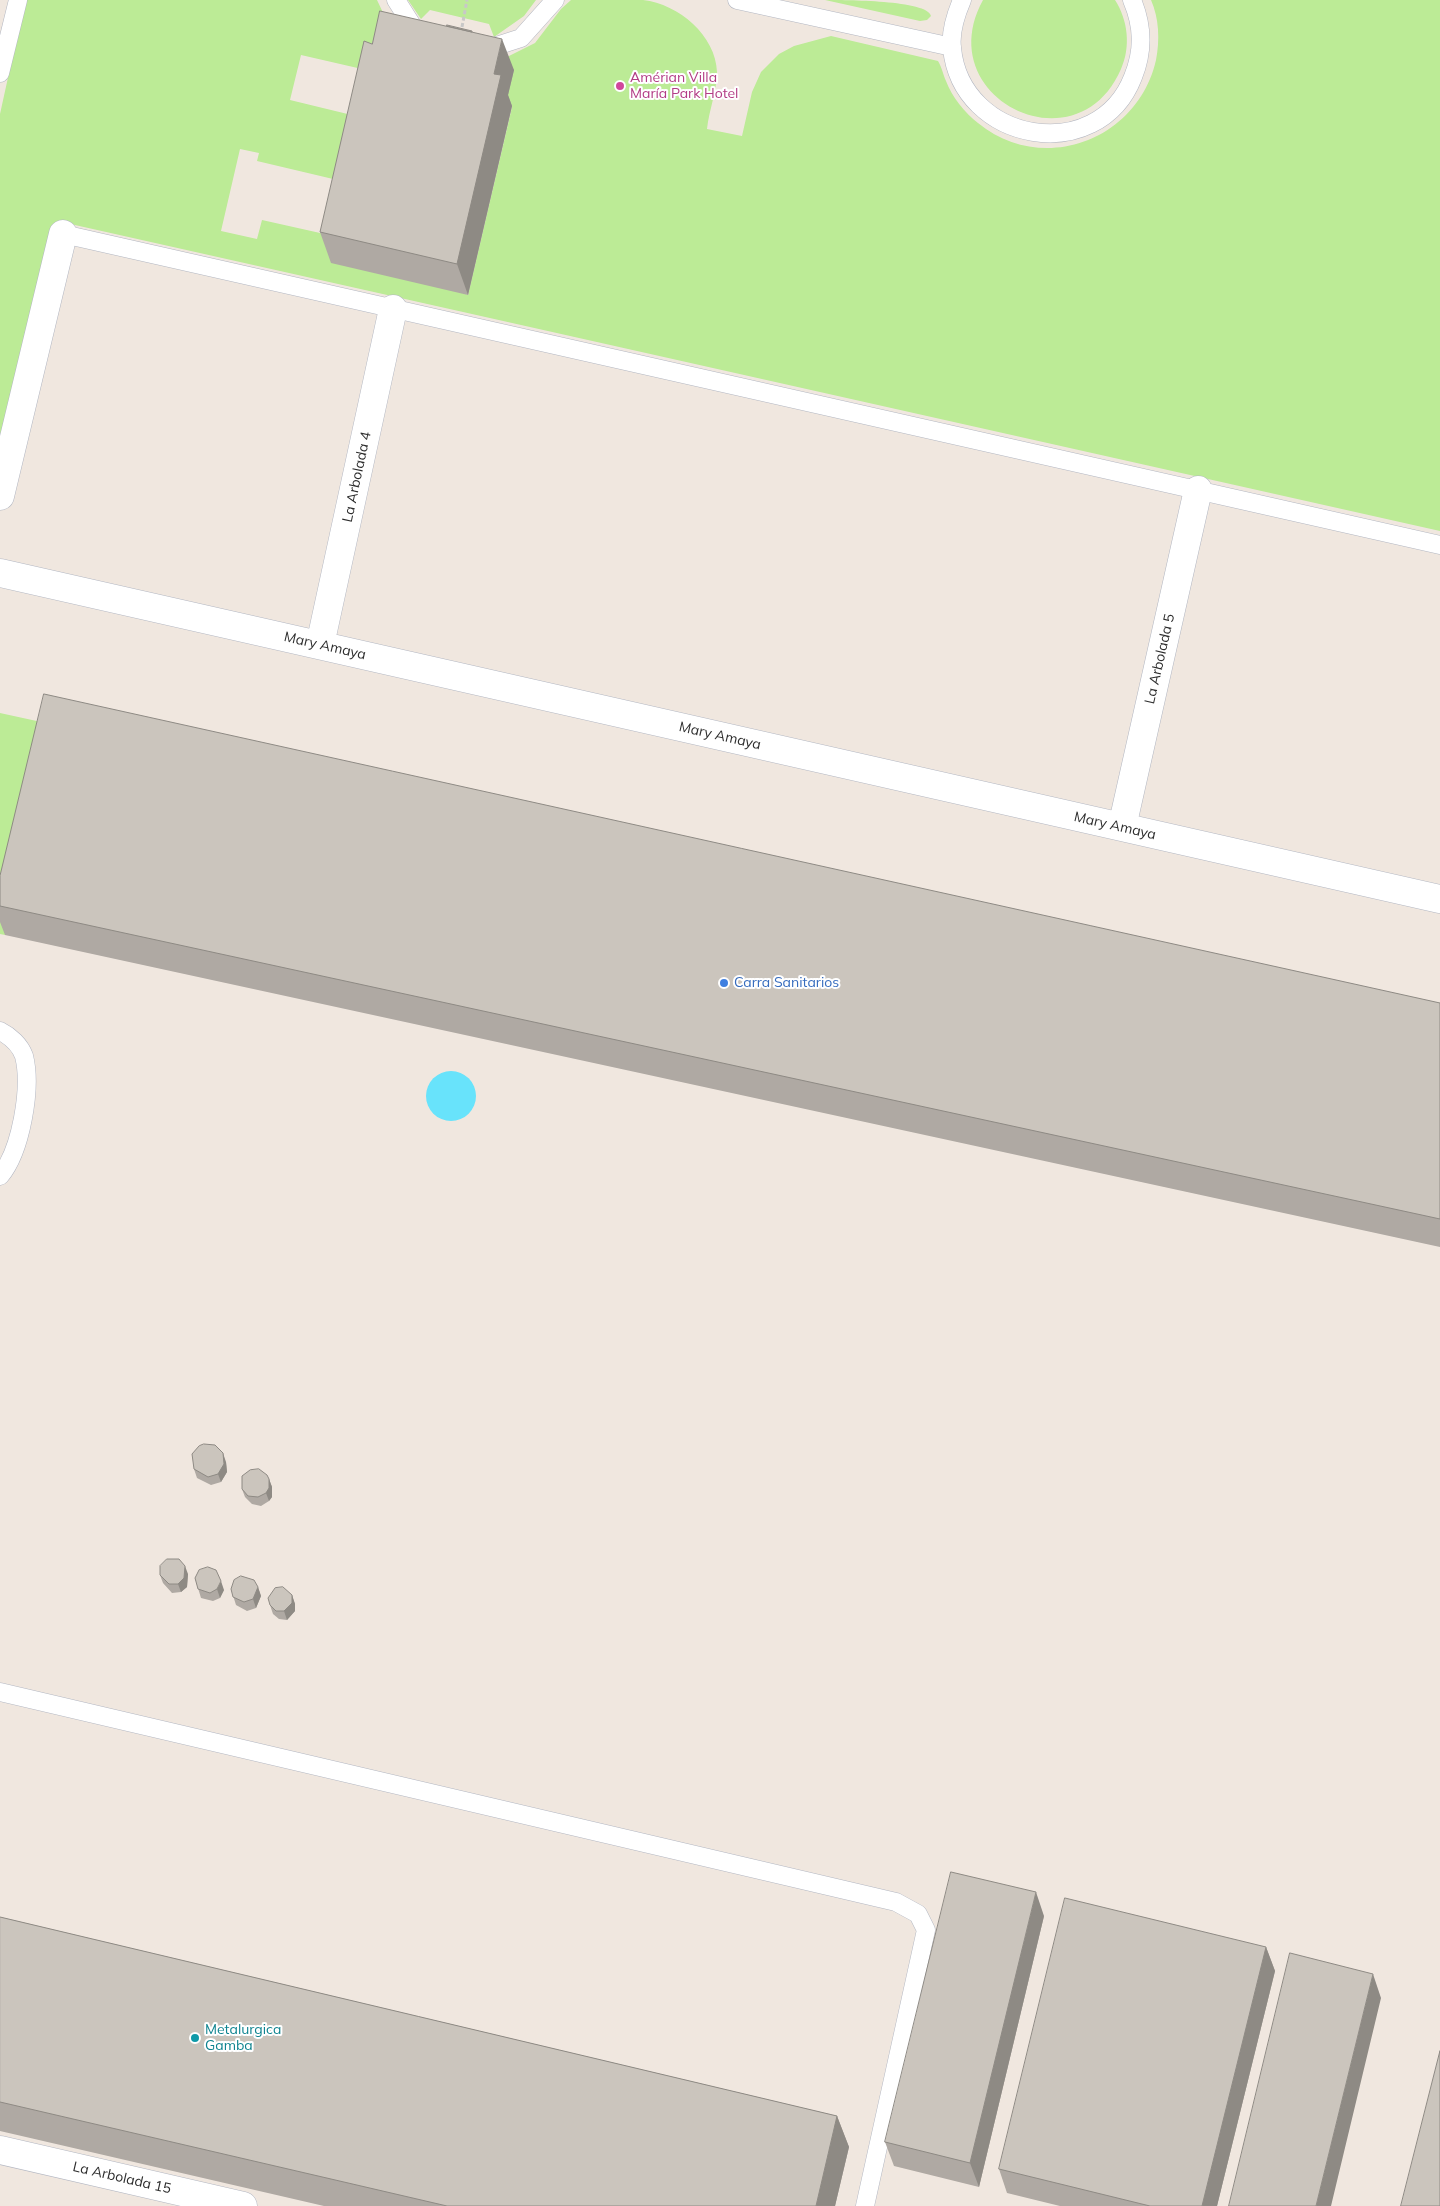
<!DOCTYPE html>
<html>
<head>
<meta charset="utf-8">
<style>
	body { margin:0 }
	canvas { display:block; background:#f0e7df }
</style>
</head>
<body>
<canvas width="1440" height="2206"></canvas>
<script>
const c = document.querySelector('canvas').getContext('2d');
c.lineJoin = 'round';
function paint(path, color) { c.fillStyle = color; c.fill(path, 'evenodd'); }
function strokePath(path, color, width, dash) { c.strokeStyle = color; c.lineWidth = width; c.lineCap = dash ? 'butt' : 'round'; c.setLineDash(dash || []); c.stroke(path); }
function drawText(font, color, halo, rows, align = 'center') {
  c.font = font + ' Mulish,sans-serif'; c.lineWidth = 4; c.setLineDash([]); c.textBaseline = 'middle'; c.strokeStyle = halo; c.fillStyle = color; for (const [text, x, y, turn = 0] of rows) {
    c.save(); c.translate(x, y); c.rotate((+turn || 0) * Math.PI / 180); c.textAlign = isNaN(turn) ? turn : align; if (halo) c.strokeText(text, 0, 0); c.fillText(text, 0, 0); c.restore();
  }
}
paint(new Path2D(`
	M25,0h352l10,21 -12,51 -74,-17 -11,45 74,18 -14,65 -93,-22 2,-8 -19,-4 -19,82 36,8 5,-19 76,17 130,58 44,-188 -7,-2 -2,-46 32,-16 26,-34 10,-9c23,0 49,0 72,0 36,4 73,36 74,72 0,19 -8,38 -10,57l35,7 10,-44 9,-20 18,-18 15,-8 37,-10 107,25c4,7 5,13 8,20 6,16 19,32 32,42 65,53 160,17 178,-63 4,-20 3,-42 -5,-60h289v531l-1374,-308 -66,273v-382z
	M408,0h128l-12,16 -30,21 -5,-13 -59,-14 -9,9z
	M825,0c19,0 103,0 106,16l-4,4 -7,1z
	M983,0h132c13,20 16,47 6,69 -44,102 -192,29 -138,-69z
	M0,713l55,12 -50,210 -5,-1z`), '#bceb96');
paint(new Path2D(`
	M426 1096a25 25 0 1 1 50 0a25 25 0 1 1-50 0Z`), '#68e3fb');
const lane = new Path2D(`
	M396,0l21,33 5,1
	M737,0l215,47
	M962,0c-6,14 -12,32 -10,48 9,95 146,119 181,29 11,-27 10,-51 -1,-77
	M481,48l6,1 34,-11 34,-38
	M0,73l18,-73
	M63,234l1377,311
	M0,1031c10,5 20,14 24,25 8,32 -3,95 -24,120
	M0,1692l896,210 22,12 8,16 -61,276`);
const street = new Path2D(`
	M0,496l63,-262
	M0,573l1440,326
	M320,645l73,-336
	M1122,827l76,-337
	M0,2150l243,56`);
strokePath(lane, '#b3b7c2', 19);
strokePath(street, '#b3b7c2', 29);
strokePath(new Path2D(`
	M462,27l5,-27`), '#c8c8c8', 3, [4, 2.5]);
strokePath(lane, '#fff', 18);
strokePath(street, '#fff', 28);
paint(new Path2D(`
	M472,32l42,38 -6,25 4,11 -44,189 -137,-32 -11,-31 52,-188z
	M0,876l1440,127v244l-1435,-312 -5,-13z
	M226,1462l1,10 -6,10 -10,3 -14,-7 -3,-9z
	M269,1479l3,8v10l-3,4 -8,5 -9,-2 -7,-7 -3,-8z
	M188,1574l-1,13 -6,5 -9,1 -9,-10 -3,-8z
	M195,1578l29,12 -4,8 -7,3 -12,-3z
	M258,1587l3,9 -5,12 -9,3 -11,-6 -5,-16z
	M292,1595l3,9v7l-8,9 -8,-1 -6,-5 -3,-9z
	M1044,1916l-65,271 -85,-21 -9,-24z
	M0,1917l837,199 12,31 -14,59h-511l-324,-75z
	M1266,1947l9,24 -58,235h-157l-53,-13 -8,-24z`), '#afa9a3');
paint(new Path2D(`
	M502,39l12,31 -6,25 4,11 -44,189 -11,-31 37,-190z
	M223,1453l3,9 1,10 -6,10 -3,-8z
	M269,1479l3,8v10l-3,4 -3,-8z
	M185,1566l3,8 -1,13 -6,5 -3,-8z
	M221,1581l3,9 -4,8 -3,-9z
	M258,1587l3,9 -5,12 -3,-9z
	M292,1595l3,9v7l-8,9 -3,-9z
	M1036,1892l8,24 -65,271 -9,-24z
	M1266,1947l9,24 -58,235h-15z
	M1373,1974l8,24 -50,208h-15z
	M837,2116l12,31 -14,59h-19z`), '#8e8a84');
const building = new Path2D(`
	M380,11l122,28 -8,35 7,1 -44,189 -137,-32 44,-191 8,3z
	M447,25l25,6v1l-25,-6z
	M44,694l1396,309v216l-1440,-313v-30z
	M204,1444l11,1 8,8 1,11 -6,10 -10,3 -14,-8 -2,-15 7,-8z
	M259,1469l8,6 2,4v9l-3,5 -8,4 -10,-1 -6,-7v-13l8,-6z
	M167,1559h12l6,7 -1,12 -6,6h-9l-9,-9v-9z
	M208,1567l8,3 5,11 -4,8 -7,4 -12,-4 -3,-11 4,-8z
	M241,1576l13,4 4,7 -5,12 -9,3 -11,-5 -2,-8 3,-9z
	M283,1587l9,8v8l-8,8h-8l-6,-6 -2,-7 7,-10z
	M951,1872l85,20 -66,271 -85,-21z
	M1065,1898l201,49 -64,259h-52l-151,-37z
	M0,1917l837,199 -21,90h-369l-447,-104z
	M1290,1953l83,21 -57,232h-87z
	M1440,2051v155h-39z`);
paint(building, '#cbc5bd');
strokePath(building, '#8e8a84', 1);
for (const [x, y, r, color] of [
	[620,86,5,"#d1479c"],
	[724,983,5,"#3f7fe0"],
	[195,2038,5,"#0f9aa8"]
]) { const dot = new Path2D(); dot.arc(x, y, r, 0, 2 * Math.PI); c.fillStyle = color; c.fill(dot); strokePath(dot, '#fff', 2); }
drawText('14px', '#b23c85', '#fff', [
	["Amérian Villa",630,78],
	["María Park Hotel",630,94]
], 'left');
drawText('14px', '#2d2d2d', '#fff', [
	["La Arbolada 4",357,477,-78],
	["Mary Amaya",325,646,13],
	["La Arbolada 5",1160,659,-77],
	["Mary Amaya",720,736,13],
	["Mary Amaya",1115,826,13],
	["La Arbolada 15",122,2178,13]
]);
drawText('14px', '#366cbe', '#fff', [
	["Carra Sanitarios",734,983]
], 'left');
drawText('14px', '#0d838f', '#fff', [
	["Metalurgica",205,2030],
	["Gamba",205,2046]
], 'left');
</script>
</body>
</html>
